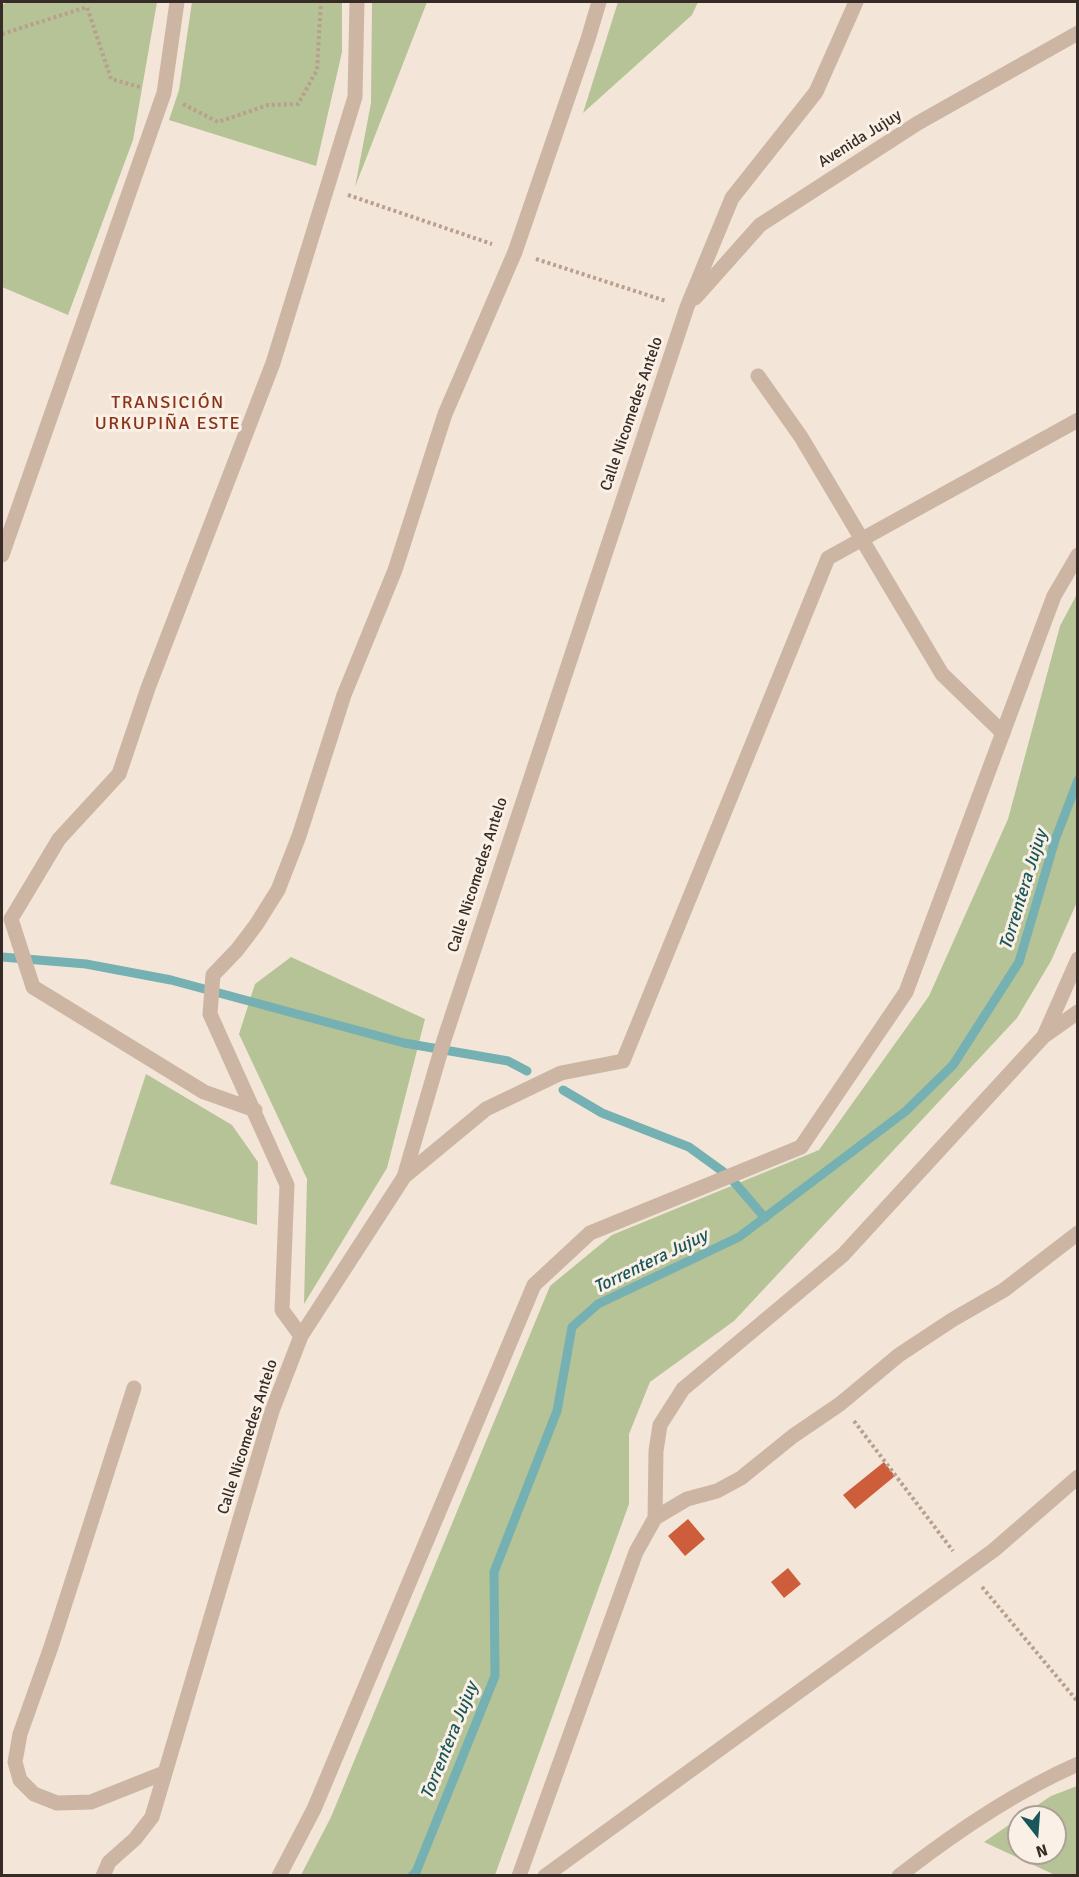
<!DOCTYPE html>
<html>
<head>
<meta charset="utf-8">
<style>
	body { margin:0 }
	#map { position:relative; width:1079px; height:1877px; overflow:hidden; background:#f3e6d8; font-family:Signika,sans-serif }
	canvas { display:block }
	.frame { position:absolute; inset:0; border:3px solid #362b26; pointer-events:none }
	.north { position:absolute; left:1007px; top:1805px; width:60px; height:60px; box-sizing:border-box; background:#faf0e5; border:2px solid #aca199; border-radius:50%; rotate:163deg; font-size:16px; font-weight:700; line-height:24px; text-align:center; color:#362b26 }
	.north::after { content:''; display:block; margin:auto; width:21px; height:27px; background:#19575a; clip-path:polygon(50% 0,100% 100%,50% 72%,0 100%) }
</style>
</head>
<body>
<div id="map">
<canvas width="1079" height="1877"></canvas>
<div class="frame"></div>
<div class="north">N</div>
</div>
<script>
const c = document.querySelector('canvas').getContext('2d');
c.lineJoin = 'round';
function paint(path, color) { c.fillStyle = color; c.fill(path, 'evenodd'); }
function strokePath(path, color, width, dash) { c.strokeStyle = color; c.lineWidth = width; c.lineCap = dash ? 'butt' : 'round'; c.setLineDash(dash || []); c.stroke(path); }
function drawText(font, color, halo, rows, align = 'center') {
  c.font = font + ' Signika,sans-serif'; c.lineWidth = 6; c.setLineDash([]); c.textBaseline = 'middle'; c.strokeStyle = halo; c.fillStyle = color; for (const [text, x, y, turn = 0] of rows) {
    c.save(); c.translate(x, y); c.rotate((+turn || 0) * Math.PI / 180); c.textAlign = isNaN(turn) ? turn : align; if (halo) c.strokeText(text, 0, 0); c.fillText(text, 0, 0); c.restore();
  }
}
paint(new Path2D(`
	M8,2h149l-24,138 -65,175 -66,-28v-282z
	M192,2h150v50l-26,114 -147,-46 10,-30z
	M372,2h55l-72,185 16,-84z
	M618,2h80l-6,13 -109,98z
	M1077,594v308l-26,59 -34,57 -283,303 -84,61 -21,52v70l-134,371h-194l30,-58 219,-531 62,-51 207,-85 110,-154 79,-177 52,-193z
	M291,957l134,62 -38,149 -83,136 3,-125 -68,-145 16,-50z
	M146,1074l86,51 26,37 -1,63 -147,-41z
	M1077,1786v89h-22l-71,-33 35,-24v35h36v-36h-35l31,-21z`), '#b5c397');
strokePath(new Path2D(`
	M2,957l84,7 85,16 233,63 104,18 19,10
	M563,1090l39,23 87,34 40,29 36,42
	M412,1876l4,-4 79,-196 -1,-104 63,-161 15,-84 26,-23 141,-67 167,-126 47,-46 66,-103 36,-122 23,-60`), '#75b0b2', 9);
paint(new Path2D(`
	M884,1462l11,14 -40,33 -12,-14z
	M688,1519l17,20 -20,17 -17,-20z
	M788,1568l13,16 -17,14 -13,-16z`), '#ce5d3b');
strokePath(new Path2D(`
	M2,34l85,-27 24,72 29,8
	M183,104l35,18 50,-17 30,-1 19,-34 4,-68
	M348,195l144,49
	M536,259l130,42
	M854,1421l99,130
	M982,1587l96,115`), '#b89f8e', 4, [3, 3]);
strokePath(new Path2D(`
	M758,376l43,61 141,237 61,59
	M134,1388l-83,259 -31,87 -5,28 5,18 14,14 23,9 34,-1 73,-29
	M279,1876l35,-67 220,-524 56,-52 211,-86`), '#ccb6a3', 15);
strokePath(new Path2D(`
	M695,298l65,-73 158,-102 160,-90
	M2,555l162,-462 13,-91
	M1044,1036l34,-77
	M255,1110l-51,-18 -171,-105 -22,-68 48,-80 60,-65 29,-86 125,-325 82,-266 2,-95
	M801,1147l105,-155 148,-396 24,-41
	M405,1176l81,-67 75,-36 62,-12 205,-503 250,-138
	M301,1336l-19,-26 5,-125 -77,-171 3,-39 24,-25 19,-25 22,-35 21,-54 45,-141 51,-125 50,-156 70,-162 73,-213 11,-37
	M655,1518l1,-67 4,-26 23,-36 160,-134 201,-219 34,-24
	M103,1876l6,-14 26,-23 17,-22 120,-406 29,-75 103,-159 40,-137 243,-733 45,-109 84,-106 40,-90
	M519,1876l117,-324 19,-34 32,-19 30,-8 24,-13 52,-42 47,-32 59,-49 53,-35 52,-30 74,-57
	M545,1876l449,-326 84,-73
	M899,1876c55,-43 115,-84 179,-112`), '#ccb6a3', 15);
drawText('16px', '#362b26', '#faf0e5', [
	["Avenida Jujuy",860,139,-32],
	["Calle Nicomedes Antelo",632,414,-71],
	["Calle Nicomedes Antelo",478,875,-72],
	["Calle Nicomedes Antelo",248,1437,-72]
]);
c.letterSpacing = '1.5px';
drawText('18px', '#8b3319', '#faf0e5', [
	["TRANSICIÓN",168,403],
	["URKUPIÑA ESTE",168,424]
]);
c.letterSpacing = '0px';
drawText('italic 18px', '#19575a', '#faf0e5', [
	["Torrentera Jujuy",1024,890,-73],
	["Torrentera Jujuy",651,1262,-26],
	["Torrentera Jujuy",450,1741,-68]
]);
</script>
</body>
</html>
